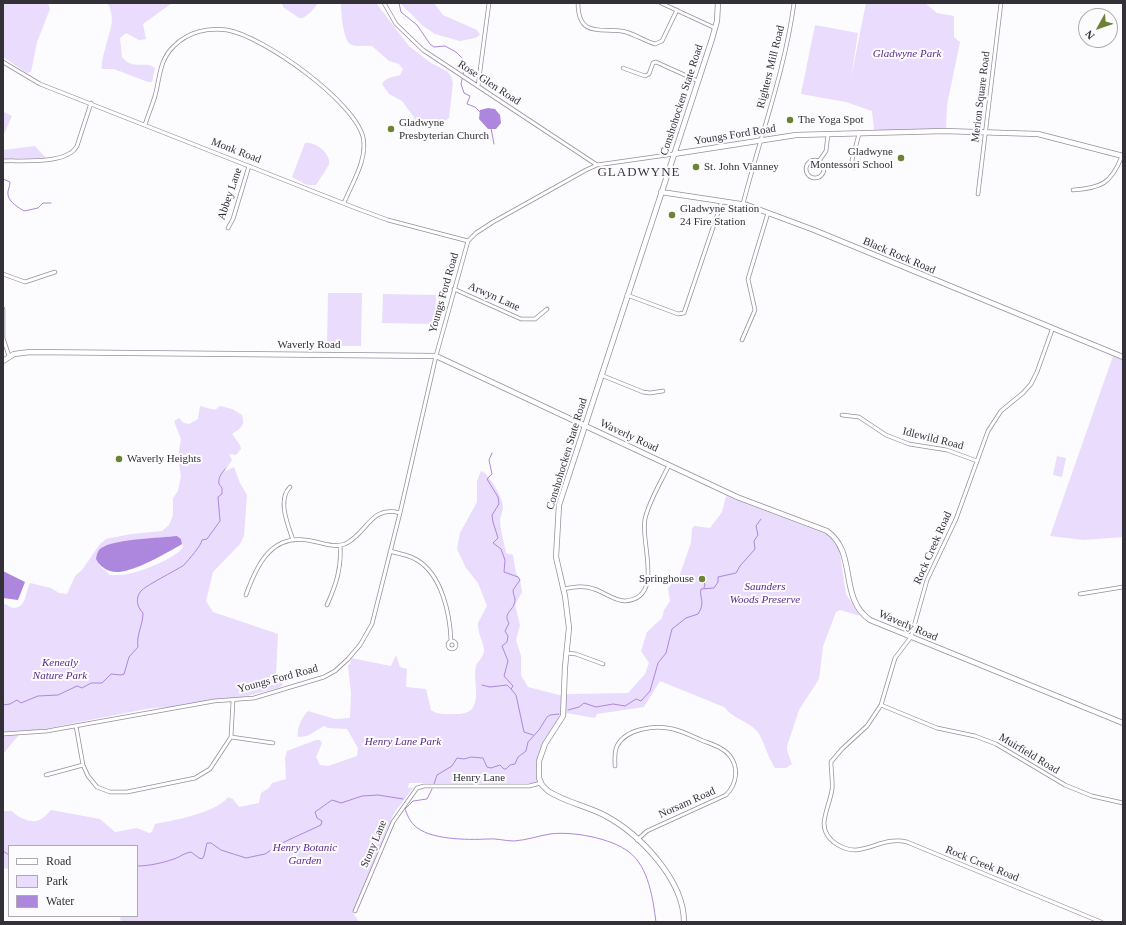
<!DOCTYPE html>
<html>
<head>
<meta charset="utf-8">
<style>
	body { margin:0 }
	#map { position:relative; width:1126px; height:925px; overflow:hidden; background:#fcfbfe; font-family:Georgia,serif }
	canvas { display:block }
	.frame { position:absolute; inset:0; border:4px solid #333137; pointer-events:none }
	.legend { position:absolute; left:8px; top:845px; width:130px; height:72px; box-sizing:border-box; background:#fcfbfe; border:1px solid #acaaae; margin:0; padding:5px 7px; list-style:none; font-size:12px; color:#333137 }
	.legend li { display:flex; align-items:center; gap:8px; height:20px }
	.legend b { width:20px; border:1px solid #acaaae }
	.north { position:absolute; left:1078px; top:8px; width:40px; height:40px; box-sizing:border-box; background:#fcfbfe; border:1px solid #acaaae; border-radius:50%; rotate:230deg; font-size:11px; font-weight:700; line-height:16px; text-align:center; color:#333137 }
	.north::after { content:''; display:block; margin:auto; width:14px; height:18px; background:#6c8335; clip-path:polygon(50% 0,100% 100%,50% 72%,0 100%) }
</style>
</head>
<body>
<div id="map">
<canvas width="1126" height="925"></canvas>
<div class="frame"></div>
<ul class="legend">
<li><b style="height:5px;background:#fff"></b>Road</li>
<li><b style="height:11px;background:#e9dcfd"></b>Park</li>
<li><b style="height:11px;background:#ad87dd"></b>Water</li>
</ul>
<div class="north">N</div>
</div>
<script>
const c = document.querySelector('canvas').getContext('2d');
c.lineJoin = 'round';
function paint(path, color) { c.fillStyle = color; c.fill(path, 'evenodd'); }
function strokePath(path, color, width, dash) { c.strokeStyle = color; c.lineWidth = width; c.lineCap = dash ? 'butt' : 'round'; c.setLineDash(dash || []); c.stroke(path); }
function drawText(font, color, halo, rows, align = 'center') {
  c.font = font + ' Georgia,serif'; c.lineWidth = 4; c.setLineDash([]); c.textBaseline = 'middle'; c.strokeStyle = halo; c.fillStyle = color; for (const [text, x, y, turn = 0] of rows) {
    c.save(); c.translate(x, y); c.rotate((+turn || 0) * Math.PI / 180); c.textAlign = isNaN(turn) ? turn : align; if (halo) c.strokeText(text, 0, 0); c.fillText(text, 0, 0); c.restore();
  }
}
paint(new Path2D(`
	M3,3h45l2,6 -13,33 -6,30 -4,1 -24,-16z
	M105,3h67l-29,21 3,15 -7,1 -13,-7 -6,5 2,19c11,14 23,3 33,11l-3,14h-4l-34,-13h-12c-2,-5 7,-34 9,-42 2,-7 0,-16 -2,-22z
	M282,3h36l-7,9 -8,6h-4l-16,-11z
	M341,3h35l33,43 22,17 16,8 4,5 2,7 -4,35 -11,8 -16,-2 -6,-4 -14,-19 -13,-7 -7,-10c5,-8 10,-6 18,-9l3,-6 -4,-5 -10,-3 -17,-15c-7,-1 -14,1 -20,-1 -9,-2 -11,-33 -11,-42z
	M400,3h34l9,12 34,15 3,5 -5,3 -15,3 -25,-7 -12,-8z
	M866,3h59l12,10 17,3v21l6,5 -13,63 -1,25h-72l-2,-19 -26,-9 -45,-8 14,-69 43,8 -7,45z
	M4,112l8,4 -8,18 -1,-1z
	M305,143c9,-2 26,10 24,21 0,1 -12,20 -13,21h-9l-15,-8z
	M35,146l11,12 -43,1v-9z
	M328,293h34l-1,53h-34z
	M383,294l53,1 -1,29 -53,-1z
	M1113,356l10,4v177l-39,3 -34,-4z
	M200,406l15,4 5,-4 12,3 10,6c4,13 -4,14 -10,19l8,11 1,4 -5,6 -7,-1 3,6 -8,12 10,-5 6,16 7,12 -3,41 -4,8 -27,28 -7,29 7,11 65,22 -2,40 3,2 4,9 -5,3 -35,9 -34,3 -35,7 -23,1 -112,22 -25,1 4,5 -15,18v-151l10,5c14,0 12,-16 17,-25l21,5 8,5 8,1 8,-18 7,-6 18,-26 6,-5 25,-5 31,-3 7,-6 4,-10v-17l5,-7 3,-15 -3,-18 3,-19 -7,-18 5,-3 5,5 5,1 9,-5zM177,536l4,3 2,8c-7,11 -38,23 -51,26 -7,2 -15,2 -22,2l-11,-10 4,-19 18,-4z
	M1057,456l9,2 -4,19 -9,-2z
	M481,471c8,2 22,27 22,36 0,4 -2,8 -3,12 0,11 4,23 6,34l7,2 3,18 4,6 2,13 -7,13 5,20 -4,15 5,16v19l7,12 35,9 6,-2 59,-1 17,-19 4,-11 -8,-12 6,-19 15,-14 2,-8 6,-9 -2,-13 12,-14 11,-31 1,-14 2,-3 16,2 12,-16 4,-16 102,39 11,13 7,46 14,22 -20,-6 -4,2 -13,34 -4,33 -20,31 -12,36v5l5,13 -6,4h-11c-7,-10 -12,-30 -18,-37 -9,-10 -25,-13 -33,-24l-64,-26 -16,26 -47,7 -2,4 -34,-6c-3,12 -12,18 -17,29 -7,13 -9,28 -7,42h-128l-1,5h5l-19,25 -41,100 6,9h-236l-3,-2 1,-4h16v-70h-128v23l-6,-1v-57h9c5,6 20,14 29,8 4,-2 7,-6 10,-9l49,9 15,13 22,-4 12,5 3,-1 3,-8c20,-4 61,-11 73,-27l5,2 6,8 20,-4 2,-10 8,-5 3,-5 14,-4 -1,-21 2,-7 29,-11h4l2,3 -6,14 4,8 8,1 29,-10 1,-8 -11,-19 -19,-1 -4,-2 -17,10 -9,1c-2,-8 4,-20 10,-26l27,8 15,-1 1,-25 -3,-27 3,-4v-4l40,8 5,-11 4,12 7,2 -1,18 20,2 5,21 3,2c6,3 14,2 21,2 32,1 17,-29 21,-48 2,-6 8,-8 8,-16 -1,-10 -7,-18 -6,-27l9,-17 -9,-23 -12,-15 -9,-19 3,-16 17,-31v-21z`), '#e9dcfd');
paint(new Path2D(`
	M488,108l7,1 5,6 1,8 -5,6h-8l-9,-10 1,-9z
	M177,536l4,3 1,5c-17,10 -45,26 -63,28 -10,1 -19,-5 -23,-13 1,-5 2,-10 7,-12 14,-8 57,-9 74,-11z
	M3,571l22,11 -7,18 -15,-2z`), '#ad87dd');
strokePath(new Path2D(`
	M399,3l2,9 16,13 13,19 4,3 11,-1 11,6 6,6 3,7 -4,19 3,9 6,3 -3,8 8,3 5,5
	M491,128l3,16
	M3,179l7,3c0,5 -3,9 -2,13 1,7 11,13 16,16l14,-3 5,-5h8
	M492,453l-3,7 3,14 -5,5 11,18 1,7 -7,11 1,7 5,16 -5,5 8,6 4,11 -1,12 14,5 2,3 -7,10c0,4 2,7 2,10 0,10 -13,13 -6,23l-4,8 3,5 -1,6 -5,4 6,15 -4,15 9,10 -2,3 5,6 8,37 9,3
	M702,581l3,3 -1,4
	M482,685l8,2 17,-2 4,4
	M3,705l7,-1 7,-4 4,3 17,-7 20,-1 19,-9 5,2 9,-5h11l9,-9 10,1 3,-1 5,-17 9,-10c-2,-12 5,-22 5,-34 -6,-6 -8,-15 -2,-22 4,-5 34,-20 43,-26 5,-6 17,-19 18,-25l5,-1 13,-18 -2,-24 4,-3v-6l-3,-4c-1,-6 2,-10 6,-15
	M568,710l11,-3 5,-4 12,4 17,-3 12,2 11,-7 5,2 9,-10 8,-28 8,-10 6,-24 14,-11 12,-4c8,-12 1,-16 3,-25l13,-1 4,-6v-5l18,-4 4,-7 15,-17 -1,-8 4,-6 -2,-9 5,-7
	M434,784l3,-9 15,-9 5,-8 7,1 7,-2 12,1 4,9 4,1 9,-3 4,4h2l4,-4 5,-1 3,-7 8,-6 2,-9 11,-12 8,-13 3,-2 9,-1
	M432,789l-5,10 -14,2 -8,8c2,5 4,11 9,16 14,15 54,15 73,14 9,-1 18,2 27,2 13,-1 24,-5 36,-7 22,-3 61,4 79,18 20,15 24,48 27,70
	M3,851l6,4
	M137,866c12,0 25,-3 37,-7 6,-2 10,-6 17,-7l8,6 3,1 2,-3 3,-13h4l10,7 25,8 19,-4 17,-11 39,-18 1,-4 -5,-3 -2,-6 17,-12 9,3 21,-7 16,-1 25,4`), '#ad87dd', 1);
const street = new Path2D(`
	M384,3l12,21 27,26 174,115
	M578,3c0,38 28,23 48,29 10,3 19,9 29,12l7,-3 15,-31
	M661,3l54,25
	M3,62l37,22 318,125 30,11 80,21
	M623,68l22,8 4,-2 4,-11 3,-1 42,19
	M478,86l11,-83
	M145,125c3,-10 7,-19 10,-29 5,-18 4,-36 19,-50 14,-14 34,-19 53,-16 36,6 127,71 136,107 5,22 -11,46 -19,66
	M806 169a9 9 0 1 1 18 0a9 9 0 1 1-18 0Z
	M3,161c18,-1 64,4 74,-15l14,-43
	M819,161l7,-10 2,-17
	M854,168l-2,-8 7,-26
	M1073,190c28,-2 38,-6 49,-34
	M978,194l23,-191
	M743,204c17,-67 42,-133 51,-201
	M228,228l5,-9 16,-53
	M3,274l22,8 30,-10
	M454,289l67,30h14l12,-10
	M627,295l51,19 6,-1 38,-112
	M3,309v29l6,18
	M1052,330l-15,42 -6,12 -8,9 -22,18 -13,20 -32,88 -29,61 -16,57 -16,21 -14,47 -14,21 -25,23 -11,13c0,9 2,19 1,28 -2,11 -7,22 -8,33 0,19 23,30 38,26 17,-4 28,-11 45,-7l194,80
	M742,340l13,-30 -7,-31 20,-66
	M601,375l42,17 7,1 13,-2
	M842,415l17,2 27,18 23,9 38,6 30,11
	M290,487c-13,13 -2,38 3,53
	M390,551c9,3 19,4 27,9 25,15 33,54 34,81
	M563,589c11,-2 21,-4 31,0 10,3 20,12 31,12 40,-3 15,-58 20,-82 4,-18 16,-37 24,-54
	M1080,594l43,-7
	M246,595c11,-31 26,-63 66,-54 11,2 22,7 33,3 23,-11 25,-39 55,-31
	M327,605c9,-20 15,-38 13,-60
	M448 645a4 4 0 1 1 8 0a4 4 0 1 1-8 0Z
	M566,653l10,1 27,10
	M881,705l56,23 38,8 21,8 69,41 27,11 31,7
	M76,726l7,39 5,11 9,11 13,5h17l68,-14 15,-9 21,-32 2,-36
	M3,734l44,-3 167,-30 40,-3 70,-21 11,-6 13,-12 12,-14 12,-21 28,-111 36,-157 32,-115 8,-8 17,-11 93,-52 11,-5 77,-11
	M231,737l42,6
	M615,766c0,-7 -1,-14 2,-20 9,-18 39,-21 56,-17 9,2 19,7 28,11 10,4 22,7 29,16 9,12 7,28 -4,39l-79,36 -10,9
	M46,775l37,-10
	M355,911l38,-89 24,-34 7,-2h105l12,-3`);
const secondary = new Path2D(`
	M674,154l122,-19 148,-4 94,3 85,22
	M661,192l86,13 67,25 309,127
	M3,361l11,-7 16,-2 406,4 301,141 90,34c31,22 11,67 43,89l253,103
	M684,922c0,-42 -44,-88 -80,-107 -18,-9 -39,-13 -56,-24l-6,-6 -3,-7v-17l6,-17 18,-28 2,-49 4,-39 -4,-32 -9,-39 3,-52 153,-466 5,-18 1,-18`);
strokePath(street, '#968f9f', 4.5);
strokePath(secondary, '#968f9f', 6);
strokePath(street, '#fff', 3);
strokePath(secondary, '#fff', 4.5);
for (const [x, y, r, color] of [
	[790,120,4,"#6c8335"],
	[391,129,4,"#6c8335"],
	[901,158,4,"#6c8335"],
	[696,167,4,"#6c8335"],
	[672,215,4,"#6c8335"],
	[119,459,4,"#6c8335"],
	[702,579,4,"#6c8335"]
]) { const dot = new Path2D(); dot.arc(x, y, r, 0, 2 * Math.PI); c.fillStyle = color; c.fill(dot); strokePath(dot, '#fcfbfe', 1.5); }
drawText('italic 11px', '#5d2a8e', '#fcfbfe', [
	["Gladwyne Park",907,54],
	["Saunders",765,587],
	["Woods Preserve",765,600],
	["Kenealy",60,663],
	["Nature Park",60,676],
	["Henry Lane Park",403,742],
	["Henry Botanic",305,848],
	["Garden",305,861]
]);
drawText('11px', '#333137', '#fcfbfe', [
	["Righters Mill Road",771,67,-76],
	["Rose Glen Road",489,83,33],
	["Merion Square Road",981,97,-83],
	["Conshohocken State Road",682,100,-72],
	["Youngs Ford Road",735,135,-9],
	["Monk Road",236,151,21],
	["Abbey Lane",230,194,-71],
	["Black Rock Road",899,256,23],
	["Youngs Ford Road",444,293,-74],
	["Arwyn Lane",494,297,24],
	["Waverly Road",309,345],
	["Waverly Road",629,436,25],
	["Idlewild Road",933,439,14],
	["Conshohocken State Road",567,454,-73],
	["Rock Creek Road",933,548,-66],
	["Waverly Road",908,626,23],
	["Youngs Ford Road",278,679,-15],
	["Muirfield Road",1029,754,31],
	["Henry Lane",479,778],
	["Norsam Road",687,803,-24],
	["Stony Lane",374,844,-67],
	["Rock Creek Road",982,864,22]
]);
drawText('11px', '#333137', '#fcfbfe', [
	["The Yoga Spot",798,120],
	["Gladwyne",399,123],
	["Presbyterian Church",399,136],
	["Gladwyne",893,152,"right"],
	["Montessori School",893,165,"right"],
	["St. John Vianney",704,167],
	["Gladwyne Station",680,209],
	["24 Fire Station",680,222],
	["Waverly Heights",127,459],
	["Springhouse",694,579,"right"]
], 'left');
c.letterSpacing = '1px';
drawText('13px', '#3b3644', '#fcfbfe', [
	["GLADWYNE",639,173]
]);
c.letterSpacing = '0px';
</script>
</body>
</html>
